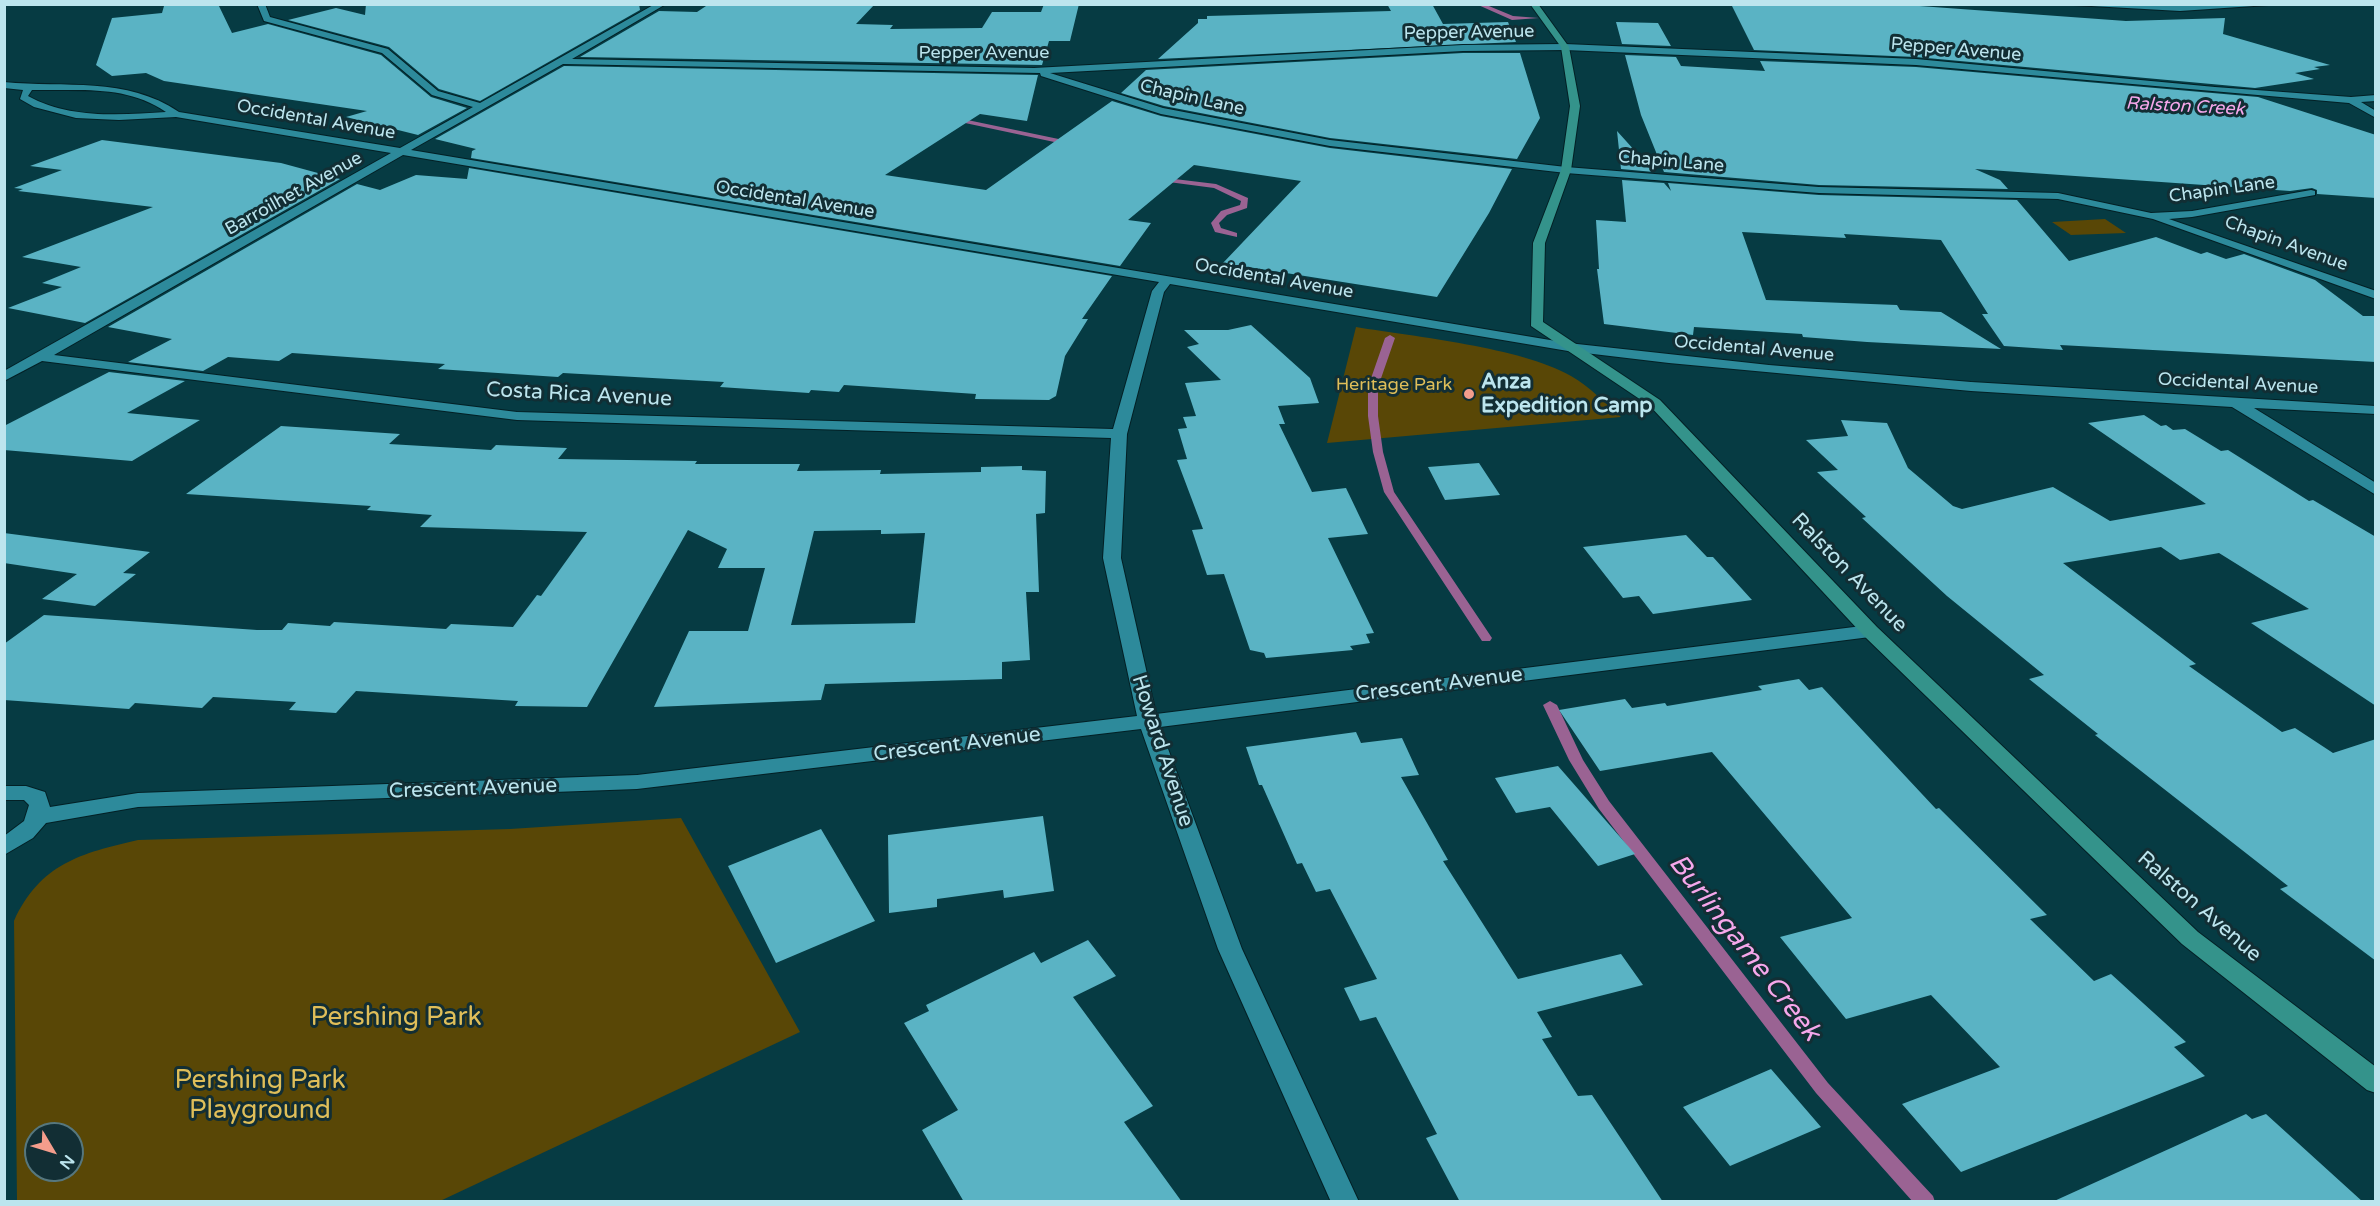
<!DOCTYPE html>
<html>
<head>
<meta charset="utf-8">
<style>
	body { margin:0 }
	#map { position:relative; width:2380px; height:1206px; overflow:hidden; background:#063b43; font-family:"Varela Round",sans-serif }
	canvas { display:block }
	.frame { position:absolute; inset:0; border:6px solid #bce5ee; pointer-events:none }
	.north { position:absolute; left:24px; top:1122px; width:60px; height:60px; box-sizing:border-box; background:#122e34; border:2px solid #56777e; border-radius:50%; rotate:128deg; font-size:16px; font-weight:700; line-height:24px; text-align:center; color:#bce5ee }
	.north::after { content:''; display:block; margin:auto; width:21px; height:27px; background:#f49d8c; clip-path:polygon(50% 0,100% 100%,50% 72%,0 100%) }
</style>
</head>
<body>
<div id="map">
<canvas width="2380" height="1206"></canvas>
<div class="frame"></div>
<div class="north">N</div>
</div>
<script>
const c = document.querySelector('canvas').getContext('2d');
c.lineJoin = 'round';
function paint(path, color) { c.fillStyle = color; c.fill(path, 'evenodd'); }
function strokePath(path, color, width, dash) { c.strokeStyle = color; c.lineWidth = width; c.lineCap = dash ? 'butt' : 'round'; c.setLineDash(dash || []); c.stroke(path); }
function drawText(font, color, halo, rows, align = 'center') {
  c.font = font + ' "Varela Round",sans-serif'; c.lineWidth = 6; c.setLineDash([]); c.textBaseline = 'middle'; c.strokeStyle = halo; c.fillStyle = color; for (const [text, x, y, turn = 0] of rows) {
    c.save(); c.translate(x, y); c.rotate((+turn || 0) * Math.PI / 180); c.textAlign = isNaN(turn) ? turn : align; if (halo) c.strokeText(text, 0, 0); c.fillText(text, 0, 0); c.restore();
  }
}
paint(new Path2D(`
	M2105,219l21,14 -55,2 -19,-13z
	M1356,327c60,10 164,20 215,49 19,11 34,27 50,41l-294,26z
	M681,818l119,214 -360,169h-423l-3,-280c26,-57 67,-68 124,-81l372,-11zM36,1134h36v36h-36z`), '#594706');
paint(new Path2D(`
	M1476,4h8l29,12 26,2 -27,2z
	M953,117l120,25 3,2 -3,2 -122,-26 -1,-1z
	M1158,177l58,7 32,14 -1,10 -20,7 -8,8 2,5 16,5v4l-22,-5 -4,-9 10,-12 19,-6 1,-4 -27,-13 -53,-7h-3z
	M1390,335l5,3 -17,49v29l5,36 11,40 98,146 -2,3h-8l-98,-149 -11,-40 -5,-36v-29l17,-49z
	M1550,701l7,4 26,55 26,41 219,282 105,113 2,6h-22l-97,-109 -217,-284 -30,-49 -26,-55z`), '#9a6393');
paint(new Path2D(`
	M180,4h38l14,29 36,-9 113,31 50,42 36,11 -49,27 -72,-18 21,-6 -203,-30 -18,-8 -34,3 -16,-11 16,-47 50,-5 2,-7z
	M366,4h273l1,6 -160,91 -41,-12 -50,-42 -101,-27 48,-12 29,7z
	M709,4h166l-19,20 37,1 -3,4 92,-1 10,-16h49l3,-8h35l-9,37h-21l-7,24 -462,-8 79,-46 38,1z
	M1387,4h45l11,20 65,-2 8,20 -358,17 40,-36v-4h9v-3l184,-5z
	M1731,4h161l234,17 99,-3 -2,16 107,31 -16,2 6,2 -25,4 19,6 -59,9 -339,-31 -162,-7z
	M1616,22l42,1 13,23 -49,-2z
	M1463,53h57l20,65 -23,41 -187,-21 -166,-32 -43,-13 25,-23z
	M1625,55l51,2 5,9 84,5 -5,-10 156,6 342,30 118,38v63l-59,-4v-4l-5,-2 -22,3 -315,-22 25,11 8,9 -189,-4 -155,-13 -23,-57z
	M564,66l474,9 -11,46 -47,-7 -95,61 101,15 126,-89 49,15 169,32 182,21 -23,44 -52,84 -214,-34 78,-82 -107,-16 -66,55 23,3 -31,43 -649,-108 1,-7 4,-2 -41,-10z
	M1617,131l37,41 -33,-3z
	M102,140l179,23 59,16 -255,144 -77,-15 54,-21 -20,-4 39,-16 -59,-10 131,-50 -135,-16 5,-2 -9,-1 48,-18 -32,-4z
	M469,168l643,108 -30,43h6l-23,37 -9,40 -7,4 -74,-1 1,-5 -132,-9 -5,7 -28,-2 -2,3 -89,-6 4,-5 -161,-9 -5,4 -120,-8 7,-5 -153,-11 -13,8 -51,-4 -25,14 -75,-9 44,-23 -64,-12 249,-143 23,6 36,-15 51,4z
	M1622,180l42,3 7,8 -3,-8 151,12 198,5 52,61 87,-24 45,17 6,-2 19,7 18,-5 71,26 48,36h13v46l-316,-17 3,5 -59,-4 -22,-32h6l-47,-74 -97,-6 2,4 -104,-6 24,68 131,5 3,5 41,2 60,37 -134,-7 -64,-5 -1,-3 -108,-7 -1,8 -89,-11 -7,-55h2l-3,-49 30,2z
	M1251,325l59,53 9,25 -41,3 7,18h-6l33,68 34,-4 22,46 -40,4 46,95 -8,1 4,9 -20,3 3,4 -87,8 -2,-5 -14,-3 -26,-76 -17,1 -15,-45 11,-1 -26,-69 10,-1 -9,-30 9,-1 -4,-11 13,-1 -11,-33 36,-3 -34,-33 12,-3 -15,-14h44z
	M109,372l76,9 -58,32 73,7 -68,41 -128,-11v-24z
	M2144,415l17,11 5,-1 7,5 12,-1 36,22 7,-1 81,51 4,-1 63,37v169l-125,-83 58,-14 -90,-56 -39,7 -19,-13 -98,16 133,101 -7,2 93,66 13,-4 38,25 43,-14v222l-96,-72 8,-3 -193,-151 3,-1 -69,-55 15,-4 -97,-79 -85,-78 4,-1 -49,-45 21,-2 -32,-30 42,-4 -7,-16 46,3 21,45 45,38 9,3 91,-22 57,34 96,-17 -118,-81z
	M281,426l119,8 -11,10 102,6 5,-5 71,3 -9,11 139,2 -2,3h105l-3,7 84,-1 -1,4 101,-2v-5l41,-1v4l24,1 -1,42 -9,1 3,78h-13l4,68 -28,2v17l-177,5 -4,16 -167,7 35,-76h59l17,-63h-47l9,-19 -39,-19 -101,177 -72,-1 3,-5 -162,-10 -20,22 -47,-3 7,-8 -83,-5 -11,11 -67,-5 -6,6 -125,-9v-56l40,-29 213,15h25l6,-7 42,3 4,-4 112,7 5,-5 62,3 24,-32 4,1 46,-64 -167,-5 12,-12 -65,-5 4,-4 -185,-12zM881,530v4l44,-1 -10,90 -124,2 23,-94z
	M1479,463l21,32 -55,5 -17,-33z
	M4,533l146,19 -27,21 13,1 -41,32 -53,-7 35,-25 -73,-11z
	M1686,535l21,22h6l39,43 -99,14 -14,-18 -16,2 -40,-51z
	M1799,679l10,11 13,-3 114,122 3,-1 108,107 -17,4 64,62 17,-7 75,68 -12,5 31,29 -244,96 -59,-68 98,-37 -69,-72 -85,24 -66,-82 72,-19 -140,-166 -112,19 -41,-61 66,-11 7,9 33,-5 2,3 95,-16 -4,-4z
	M1356,732l5,11 41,-5 17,37 -18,2 47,83 -5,1 75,118 103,-25 22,31 -106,27 15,25 -10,2 36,57 14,-1 71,107h-203l-34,-64 11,-4 -61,-117 -16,4 -16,-33 33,-9 -47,-90 -14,3 -14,-29 -5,1 -35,-79h-3l-13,-38z
	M1558,766l77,88 -37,12 -48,-59 -34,6 -21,-35z
	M1043,816l11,75 -50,7 -1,-8 -66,9v8l-48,6 -1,-78z
	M821,829l54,92 -99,42 -48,-97z
	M1088,940l28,36 -43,21 80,109 -29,16 58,80h-218l-42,-72 36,-20 -54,-87 25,-12 -3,-6 108,-53 7,11z
	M1771,1069l50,58 -91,39 -47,-59z
	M2246,1114l6,5 14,-5 97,88h-311z`), '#5ab3c4');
const street = new Path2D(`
	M257,4h8l5,13 118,32 50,42 42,12 175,-99h11l-94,55 462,9 429,-23 102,-1 351,15 299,28 136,10 25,-2v6l-15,1 15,9v7l-27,-15 -433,-38 -351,-15 -102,1 -413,22 113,35 167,32 236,27 253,20 239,6 93,20 41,-2 119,-21 4,1v4l-123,22 -23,2 207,72v8l-223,-80 -95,-20 -239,-6 -253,-20 -236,-27 -169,-32 -120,-38 -1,-3 -477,-9 -152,86 1157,193 201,22 202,17 405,24v8l-122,-6 122,75v12l-144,-88 -261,-16 -302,-28 -101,-12 -398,-67 -6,8 -37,142 -6,124 35,156 714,-89 9,6 -9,6 -710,90 82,222 117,253h-28l-113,-253 -77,-220 -504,60 -499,18 -92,16 -13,15 -29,17v-19l20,-15 5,-16 -5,-5h-20v-14h22l19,6 5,15 88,-14 499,-18 500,-59 -34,-158 8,-120 -594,-18 -475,-59 -38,20v-10l387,-218 -215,-36 -57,3 -43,-2 -42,-11 -14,-8 3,-9 -19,-2v-6c61,6 122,-6 175,30l221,36 73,-41 -41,-12 -50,-42 -118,-32zM32,90c46,1 94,-6 134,22 -45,3 -97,7 -138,-16zM403,155l756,127 -7,9 -39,138 -596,-17 -463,-57z
	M2056,4h227l-103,7z`);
const secondary = new Path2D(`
	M1530,4h8l31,43 11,59 -9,64 -26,73 -2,79 117,78 217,227 321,305 178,135v26l-9,-3 -185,-146 -319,-309 -213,-229 -119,-80 2,-83 28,-73 9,-64 -9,-59z`);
strokePath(street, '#032025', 2);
strokePath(secondary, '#032025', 2);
paint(street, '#2d8a9b');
paint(secondary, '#34938b');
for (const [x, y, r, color] of [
	[1469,394,6,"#f49d8c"]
]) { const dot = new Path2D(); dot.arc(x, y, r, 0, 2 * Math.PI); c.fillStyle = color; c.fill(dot); strokePath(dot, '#122e34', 2); }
drawText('18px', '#bce5ee', '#122e34', [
	["Pepper Avenue",1469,33,-1],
	["Pepper Avenue",1956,50,5],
	["Pepper Avenue",984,53],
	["Chapin Lane",1192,98,13],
	["Occidental Avenue",316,120,10],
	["Chapin Lane",1671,162,5],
	["Chapin Lane",2222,190,-8],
	["Barroilhet Avenue",294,194,-29],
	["Occidental Avenue",795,200,9],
	["Chapin Avenue",2286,244,20],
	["Occidental Avenue",1274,279,10],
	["Occidental Avenue",1754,349,5],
	["Occidental Avenue",2238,384,3]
]);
drawText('italic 18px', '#f6a7eb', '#122e34', [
	["Ralston Creek",2185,107,3]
]);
drawText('18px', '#dfbe59', '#122e34', [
	["Heritage Park",1394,385]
]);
drawText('bold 21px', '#bce5ee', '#122e34', [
	["Anza",1481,382],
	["Expedition Camp",1481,406]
], 'left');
drawText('21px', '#bce5ee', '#122e34', [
	["Costa Rica Avenue",579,395,3],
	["Ralston Avenue",1849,573,46],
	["Crescent Avenue",1439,685,-7],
	["Crescent Avenue",957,745,-7],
	["Howard Avenue",1162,751,72],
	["Crescent Avenue",473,789,-2],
	["Ralston Avenue",2199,907,41]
]);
drawText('26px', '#dfbe59', '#122e34', [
	["Pershing Park",396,1018],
	["Pershing Park",260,1081],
	["Playground",260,1111]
]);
drawText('italic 27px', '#f6a7eb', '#122e34', [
	["Burlingame Creek",1744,948,52]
]);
</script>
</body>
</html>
